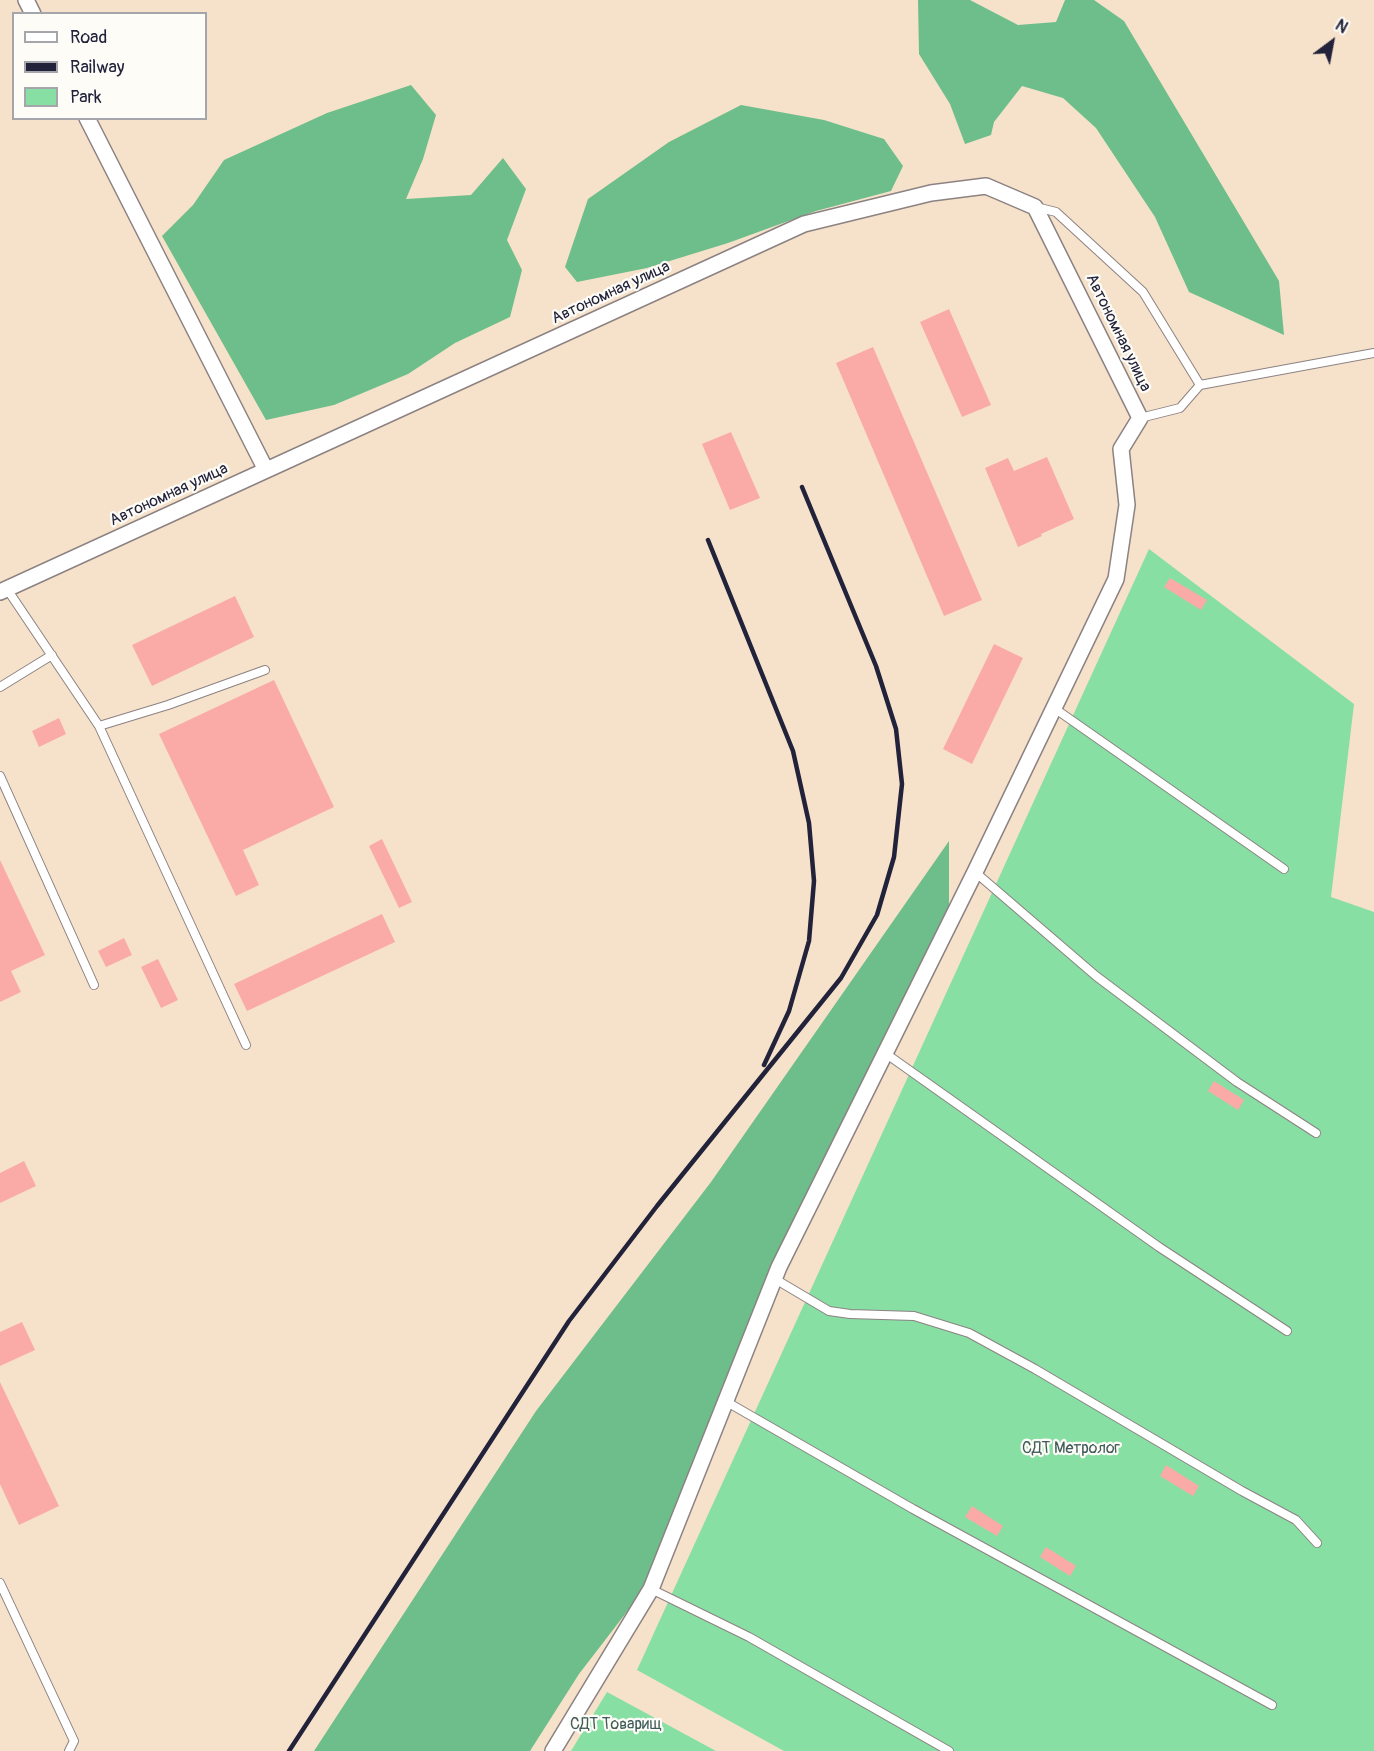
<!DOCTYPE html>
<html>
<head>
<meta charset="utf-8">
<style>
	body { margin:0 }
	#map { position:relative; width:1374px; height:1751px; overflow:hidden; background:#f6e2ca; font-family:Pangolin,sans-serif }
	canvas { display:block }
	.legend { position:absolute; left:12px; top:12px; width:195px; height:108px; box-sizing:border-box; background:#fdfcf7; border:2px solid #a5a5ac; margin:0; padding:8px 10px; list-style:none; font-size:18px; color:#22223b }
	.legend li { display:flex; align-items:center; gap:12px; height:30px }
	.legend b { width:30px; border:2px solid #a5a5ac }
	.north { position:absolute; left:1302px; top:12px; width:60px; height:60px; -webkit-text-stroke:4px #fdfcf7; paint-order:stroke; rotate:32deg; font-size:16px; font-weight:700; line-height:24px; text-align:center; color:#22223b }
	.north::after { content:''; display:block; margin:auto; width:21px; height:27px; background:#22223b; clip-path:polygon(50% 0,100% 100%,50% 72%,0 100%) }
</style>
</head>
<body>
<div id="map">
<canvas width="1374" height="1751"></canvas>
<ul class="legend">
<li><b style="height:8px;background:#fff"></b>Road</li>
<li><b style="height:8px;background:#22223b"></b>Railway</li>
<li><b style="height:16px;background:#87dfa4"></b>Park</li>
</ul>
<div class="north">N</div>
</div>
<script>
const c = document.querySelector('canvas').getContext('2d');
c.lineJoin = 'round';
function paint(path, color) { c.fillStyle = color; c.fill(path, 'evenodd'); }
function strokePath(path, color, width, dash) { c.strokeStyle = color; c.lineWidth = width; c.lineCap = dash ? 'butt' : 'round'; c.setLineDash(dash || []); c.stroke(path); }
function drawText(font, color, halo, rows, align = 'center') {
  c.font = font + ' Pangolin,sans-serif'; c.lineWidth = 4.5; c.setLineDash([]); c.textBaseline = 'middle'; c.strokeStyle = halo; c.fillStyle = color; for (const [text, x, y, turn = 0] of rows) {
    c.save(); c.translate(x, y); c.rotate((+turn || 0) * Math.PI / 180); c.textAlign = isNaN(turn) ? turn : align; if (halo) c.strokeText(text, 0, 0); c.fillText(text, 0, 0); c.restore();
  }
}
paint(new Path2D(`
	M1149,549l205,155 -23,193 43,15v839h-590l-147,-81z
	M607,1692l109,59h-145z`), '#87dfa4');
paint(new Path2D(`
	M918,0h52l48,25 38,-3 9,-22h29l30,21 155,260 5,54 -95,-43 -34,-75 -59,-89 -33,-30 -41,-12 -28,36 -3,13 -26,9 -15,-40 -31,-50z
	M411,85l25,30 -13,44 -17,40 65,-4 32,-37 23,31 -19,51 15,30 -12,47 -55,26 -47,31 -74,31 -68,15 -104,-184 31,-31 31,-45 103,-47z
	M741,105l83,15 60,19 19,27 -12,25 -75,20 -88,32 -81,25 -70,14 -12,-15 23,-68 81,-57z
	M949,841v65l-176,355 -46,124 -78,198 -70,91 -49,77h-216l222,-340 175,-229z`), '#6dbe8a');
paint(new Path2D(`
	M949,309l42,96 -29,12 -42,-95z
	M873,347l109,253 -38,16 -108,-253z
	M731,432l29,66 -30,12 -28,-66z
	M1047,457l27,62 -33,15 1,2 -24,11 -33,-79 23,-10 6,13z
	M1170,578l37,22 -6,10 -37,-23z
	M235,596l19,41 -102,49 -20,-41z
	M994,644l29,14 -51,106 -29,-15z
	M274,680l60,127 -91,43 16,35 -23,11 -77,-162z
	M59,718l7,16 -27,13 -7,-16z
	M382,839l30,63 -13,6 -30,-62z
	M0,860l45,95 -34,16 10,21 -21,10z
	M382,914l13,28 -148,69 -13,-27z
	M124,938l8,17 -26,12 -8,-16z
	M158,959l20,41 -17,8 -20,-41z
	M1214,1081l30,19 -6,10 -30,-19z
	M24,1161l12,25 -36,17v-30z
	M22,1322l13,28 -35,16v-34z
	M0,1382l59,124 -40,19 -19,-41z
	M1166,1465l33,21 -6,10 -33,-20z
	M972,1506l31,20 -6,10 -32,-19z
	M1046,1547l30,19 -6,10 -30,-19z`), '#faaba8');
const lane = new Path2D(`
	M1036,207l20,5 87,80 57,93 174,-32
	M1140,418l40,-10 20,-23
	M7,589l92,137 147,319
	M0,687l52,-32
	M1054,708l230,161
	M99,726l69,-21 97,-35
	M0,776l94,209
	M975,872l121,104 141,106 79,51
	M885,1053l274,194 128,84
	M775,1279l54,32 21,3 64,2 55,17 66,36 207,122 54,29 21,23
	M727,1402l186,107 359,196
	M0,1583l74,158 -5,10
	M651,1589l98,48 200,114`);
const street = new Path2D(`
	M26,0l7,14
	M87,118l179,352
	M0,592l804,-368 127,-31 55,-7 49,21 105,211 -19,31 6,56 -11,74 -141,293 -196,395 -128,322 -98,162`);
strokePath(lane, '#8c8282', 10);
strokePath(street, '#8c8282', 18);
strokePath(lane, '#fff', 8);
strokePath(street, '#fff', 15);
strokePath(new Path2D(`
	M708,540l85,211 16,72 5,58 -5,60 -20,70 -25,54
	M289,1751l280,-430 88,-115 184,-228 36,-63 17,-58 8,-73 -6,-55 -20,-63 -74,-179`), '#22223b', 4.5);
drawText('16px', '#22223b', '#fdfcf7', [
	["Автономная улица",611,293,-25],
	["Автономная улица",1118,333,64],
	["Автономная улица",169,495,-25]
]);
drawText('16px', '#405b5a', '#fdfcf7', [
	["СДТ Метролог",1071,1449],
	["СДТ Товарищ",616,1725]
]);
</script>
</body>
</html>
